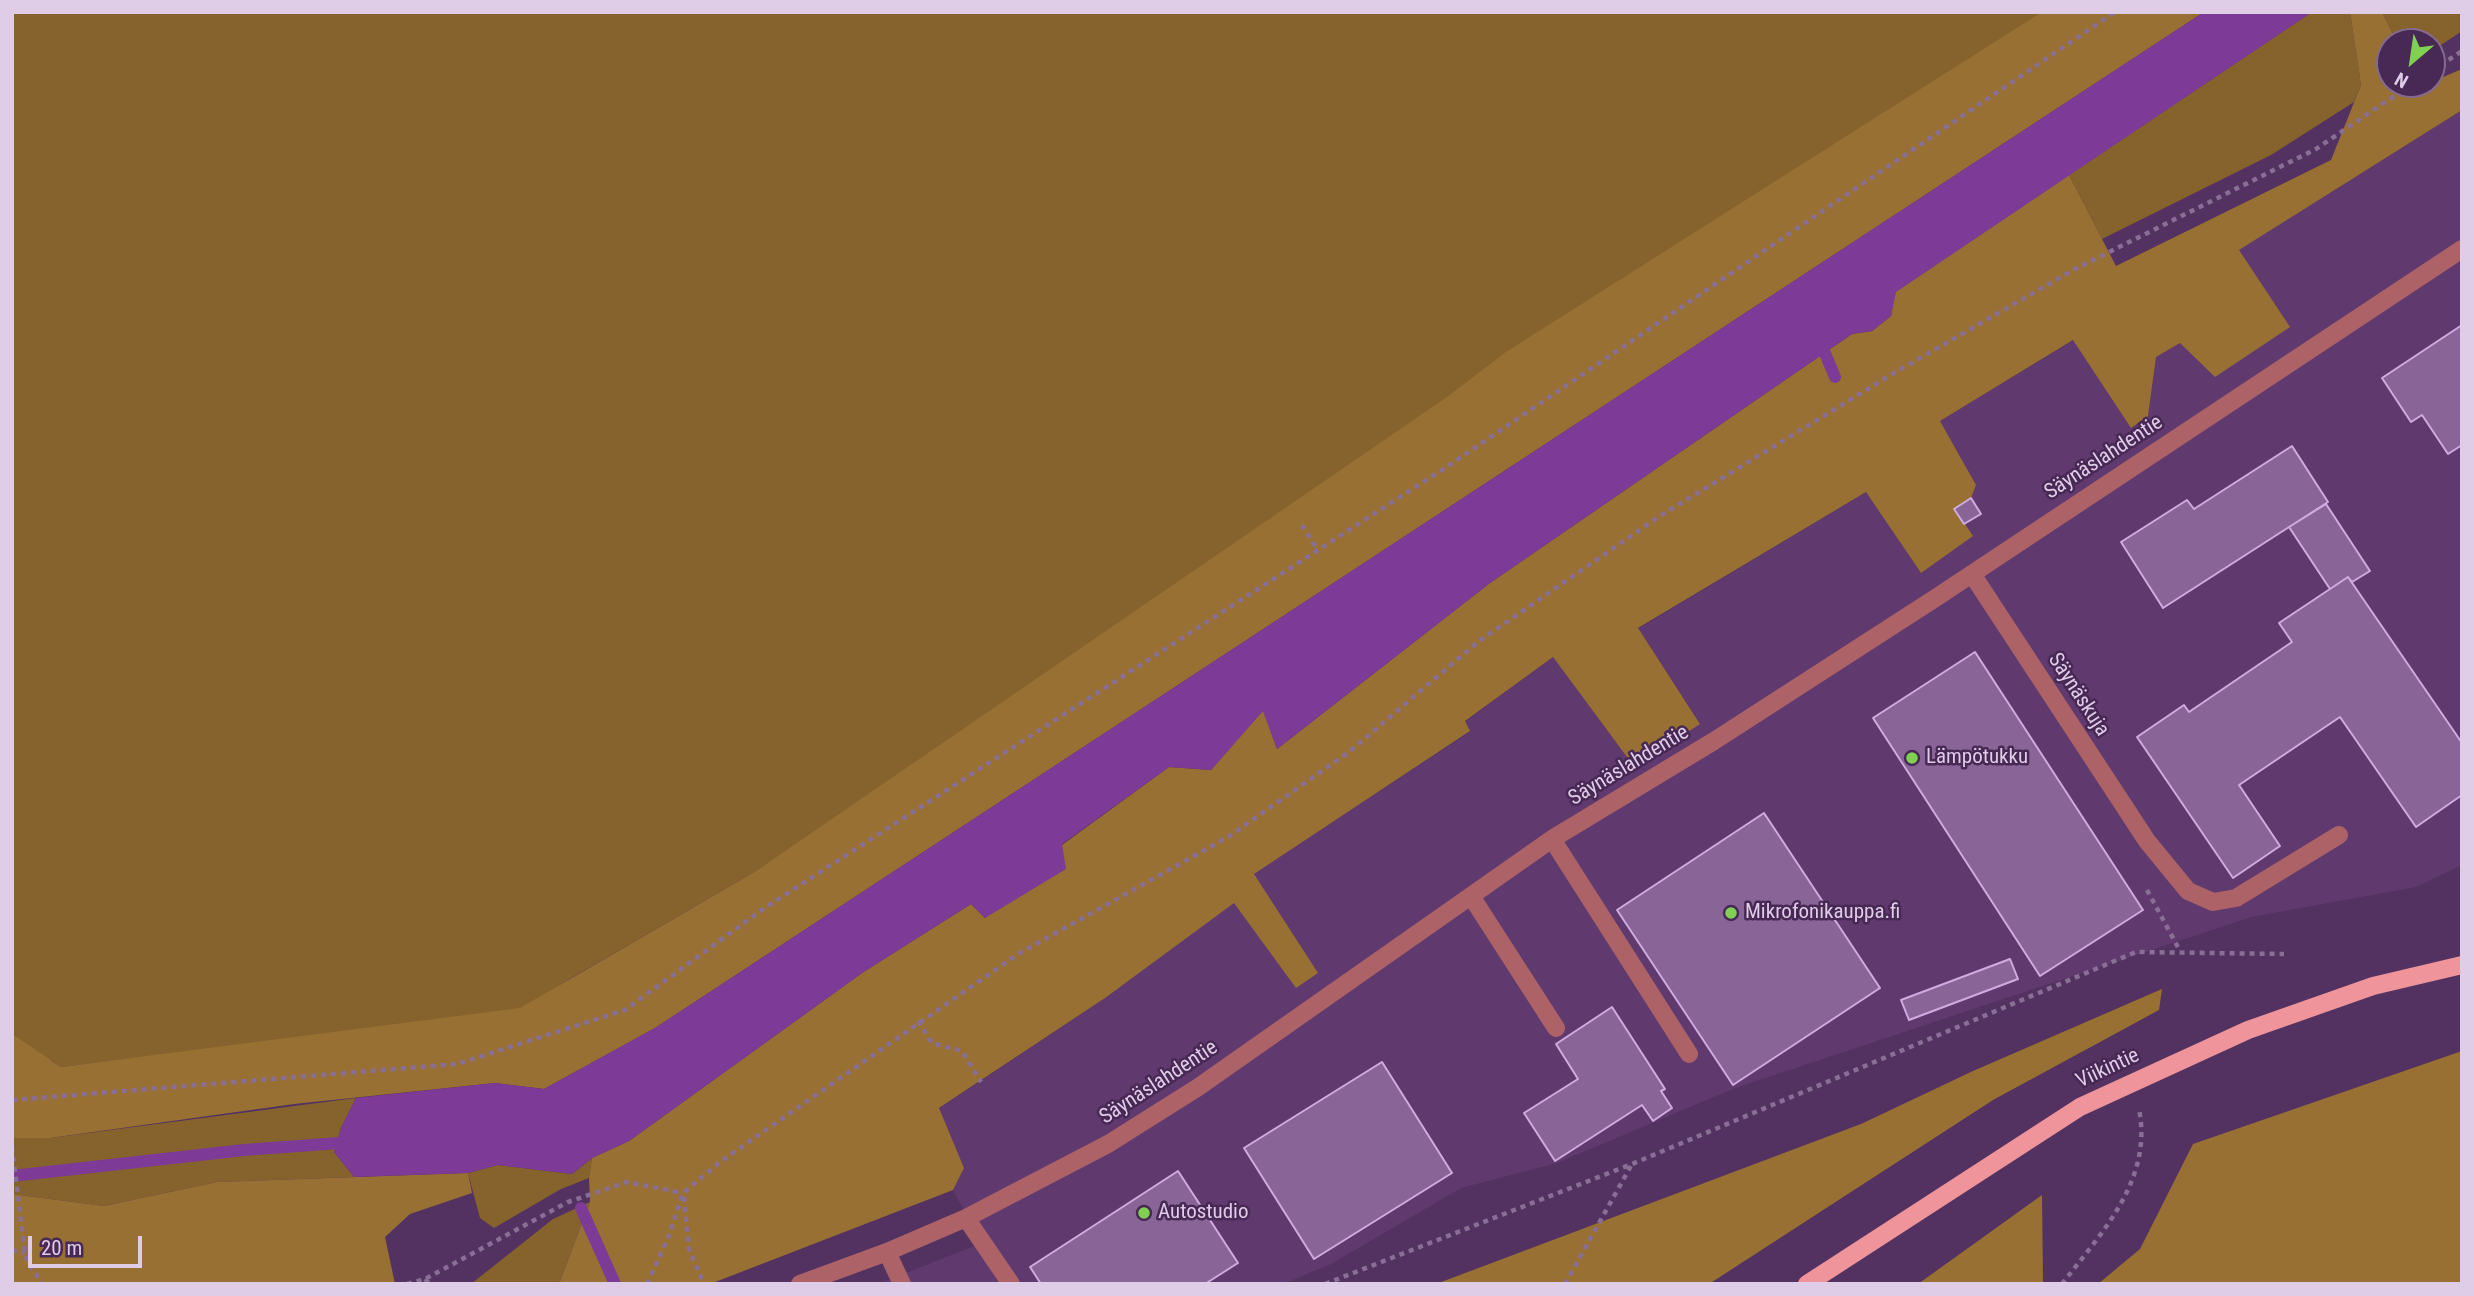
<!DOCTYPE html>
<html>
<head>
<meta charset="utf-8">
<style>
	body { margin:0 }
	#map { position:relative; width:2474px; height:1296px; overflow:hidden; background:#533261; font-family:"Roboto Condensed",sans-serif }
	canvas { display:block }
	.frame { position:absolute; inset:0; border:14px solid #dfcce7; pointer-events:none }
	.north { position:absolute; left:2376px; top:28px; width:70px; height:70px; box-sizing:border-box; background:#482855; border:2px solid #846a8f; border-radius:50%; rotate:209deg; font-size:19px; font-weight:700; line-height:28px; text-align:center; color:#dfcce7 }
	.north::after { content:''; display:block; margin:auto; width:24px; height:32px; background:#80d051; clip-path:polygon(50% 0,100% 100%,50% 72%,0 100%) }
	.scale { position:absolute; left:28px; top:1236px; width:114px; height:32px; box-sizing:border-box; border:4px solid #dfcce7; border-top:0; padding-left:9px; font-size:21px; line-height:24px; white-space:nowrap; color:#dfcce7; -webkit-text-stroke:5px #482855; paint-order:stroke }
</style>
</head>
<body>
<div id="map">
<canvas width="2474" height="1296"></canvas>
<div class="frame"></div>
<div class="north">N</div>
<div class="scale">20 m</div>
</div>
<script>
const c = document.querySelector('canvas').getContext('2d');
c.lineJoin = 'round';
function paint(path, color) { c.fillStyle = color; c.fill(path, 'evenodd'); }
function strokePath(path, color, width, dash) { c.strokeStyle = color; c.lineWidth = width; c.lineCap = dash ? 'butt' : 'round'; c.setLineDash(dash || []); c.stroke(path); }
function drawText(font, color, halo, rows, align = 'center') {
  c.font = font + ' "Roboto Condensed",sans-serif'; c.lineWidth = 5; c.setLineDash([]); c.textBaseline = 'middle'; c.strokeStyle = halo; c.fillStyle = color; for (const [text, x, y, turn = 0] of rows) {
    c.save(); c.translate(x, y); c.rotate((+turn || 0) * Math.PI / 180); c.textAlign = isNaN(turn) ? turn : align; if (halo) c.strokeText(text, 0, 0); c.fillText(text, 0, 0); c.restore();
  }
}
paint(new Path2D(`
	M2462,110v755l-46,22 -165,30 -516,171 -178,75 -96,25 -130,76 -48,20h-405l104,-41 -29,-53 11,-22 -25,-59 166,-111 148,-124 217,-142 -5,-10 88,-65 74,100 73,-34 -62,-94 228,-137 55,81 51,-37 -18,-27 17,-11 5,-13 -36,-64 134,-81 58,88 16,-12 8,-59 24,-14 58,-93z`), '#603a6e');
paint(new Path2D(`
	M12,12h2049l-1305,859 -190,110 -58,38 -208,19 -239,29 -10,-7 -39,4z
	M2312,12h38l11,73 -7,17 -83,53 -169,84 -33,-64z
	M2382,12h80v19l-30,20v-9h-35z
	M356,1098l-15,30 -7,24 20,25 -137,5 -113,24 -92,-12v-56h38z
	M592,1158l-3,20 -28,11 -67,39 -14,-10 -12,-45 30,-8 74,9z
	M590,1202l-31,82h-88l82,-65z`), '#86632d');
paint(new Path2D(`
	M2042,12h162l-1549,1016 -111,61 -49,-6 -201,21 -244,34h-38v-104l49,33 459,-59 236,-137 691,-474 59,-45z
	M2350,12h32l15,30h-7v42h42v-7l4,3 26,-11v41l-223,140 51,77 -75,50 -35,-34 -24,14 -8,59 -17,12 -58,-88 -133,81 36,64 -5,13 -16,11 18,27 -52,37 -55,-81 -228,136 62,96 -54,35 -19,-2 -74,-100 -88,64 5,10 -216,143 64,99 -22,15 -62,-85 -129,95 -166,110 25,60 -11,22 -243,94h-151l31,-82 -1,-24 3,-20 37,-17 233,-168 109,-69 14,14 77,-73 107,-78 42,3 52,-60 14,39 213,-166 362,-249 20,-3 19,-15 4,-24 174,-117 47,91 215,-106 30,-75z
	M2162,989l-3,21 -166,90 -284,184h-273l425,-160 112,-53z
	M2462,1051v233h-364l42,-35 53,-105z
	M468,1173l4,20 -62,21 -25,23 10,47h-383v-90l92,12 113,-24z
	M2042,1195l1,89h-125z`), '#987033');
paint(new Path2D(`
	M2204,12h108l-416,280 -5,24 -19,15 -20,3 -362,249 -213,166 -14,-38 -52,59 -42,-3 -107,77 4,25 -81,49 -14,-14 -109,69 -233,168 -37,17 -20,16 -74,-9 -30,8 -114,4 -20,-25 7,-24 15,-30 139,-15 49,6 111,-61z`), '#7d3a96');
strokePath(new Path2D(`
	M1819,339l16,38
	M12,1176l232,-26 109,-8
	M581,1208l34,76`), '#7d3a96', 12);
const building = new Path2D(`
	M2462,325v120l-14,9 -26,-39 -11,7 -29,-44z
	M2292,446l36,56 -165,106 -42,-66 66,-42 7,9z
	M1971,498l10,16 -17,10 -10,-15z
	M2326,504l44,67 -18,11 -4,-5 -18,12 -41,-62z
	M2348,577l114,166v52l-46,32 -76,-110 -101,68 41,61 -47,32 -96,-141 47,-32 5,7 103,-70 -13,-19z
	M1975,652l168,258 -103,66 -167,-258z
	M1764,813l116,175 -147,97 -116,-175z
	M2010,959l8,20 -109,41 -8,-20z
	M1612,1007l53,82 -4,2 11,17 -19,13 -11,-16 -87,56 -31,-48 54,-34 -22,-35z
	M1382,1062l70,111 -138,86 -70,-111z
	M1178,1171l60,92 -33,21h-164l-11,-17z`);
paint(building, '#896597');
strokePath(building, '#d0aae0', 2);
strokePath(new Path2D(`
	M2432,71l30,-20
	M1302,525l15,24
	M2147,890l33,61
	M918,1021l14,22 30,8 19,31
	M12,1100l445,-36 168,-54 138,-101 685,-443 667,-454
	M12,1147l13,106 3,10 15,21
	M684,1197l5,52 15,35
	M12,1250l13,3
	M425,1279l5,5
	M407,1284l18,-5 143,-77 59,-20 56,11
	M647,1284l21,-46 15,-45 37,-31 298,-208 210,-117 121,-85 130,-111 181,-125 234,-143 181,-104 241,-120 96,-65
	M1325,1284l307,-120 504,-212 148,2
	M1565,1284l67,-120
	M2062,1284c40,-52 91,-104 77,-175`), '#896e95', 4.5, [5, 5]);
strokePath(new Path2D(`
	M1972,574l175,267 41,50 25,11 23,-4 103,-63
	M1552,839l137,215
	M1471,896l85,132
	M966,1218l45,66
	M887,1252l15,32
	M800,1284l87,-32 79,-34 142,-74 89,-56 355,-249 162,-98 220,-142 528,-350`), '#ac6267', 18);
strokePath(new Path2D(`
	M1807,1284l273,-177 168,-77 125,-44 89,-21`), '#ee949a', 18);
for (const [x, y, r, color] of [
	[1912,758,7,"#80d051"],
	[1731,913,7,"#80d051"],
	[1144,1213,7,"#80d051"]
]) { const dot = new Path2D(); dot.arc(x, y, r, 0, 2 * Math.PI); c.fillStyle = color; c.fill(dot); strokePath(dot, '#482855', 2.5); }
drawText('21px', '#dfcce7', '#482855', [
	["Säynäslahdentie",2104,458,-33],
	["Säynäskuja",2078,695,57],
	["Säynäslahdentie",1629,766,-31],
	["Viikintie",2108,1069,-25],
	["Säynäslahdentie",1159,1083,-33]
]);
drawText('21px', '#dfcce7', '#482855', [
	["Lämpötukku",1926,758],
	["Mikrofonikauppa.fi",1745,913],
	["Autostudio",1158,1213]
], 'left');
</script>
</body>
</html>
